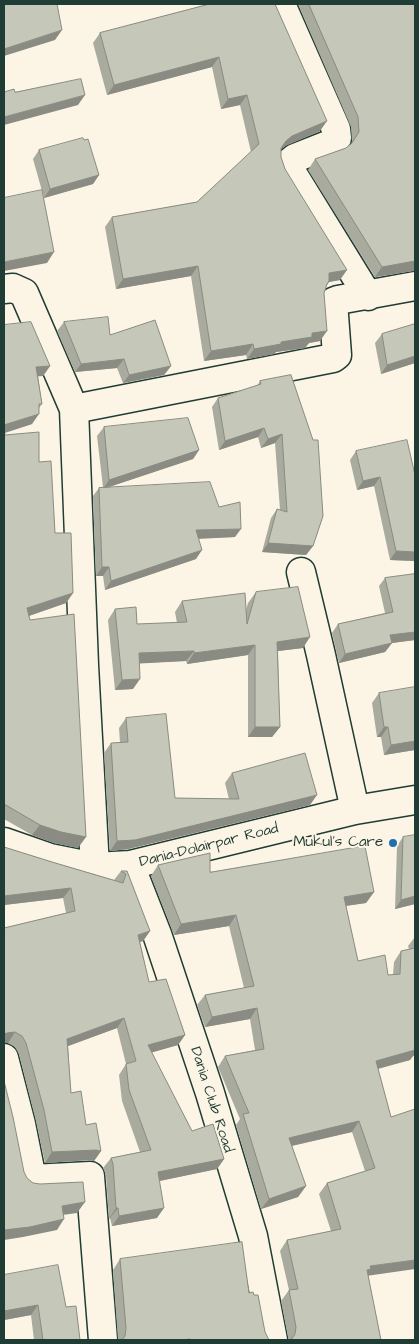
<!DOCTYPE html>
<html>
<head>
<meta charset="utf-8">
<style>
	body { margin:0 }
	#map { position:relative; width:419px; height:1344px; overflow:hidden; background:#fcf5e5; font-family:"Architects Daughter",sans-serif }
	canvas { display:block }
	.frame { position:absolute; inset:0; border:5px solid #1f3d34; pointer-events:none }
</style>
</head>
<body>
<div id="map">
<canvas width="419" height="1344"></canvas>
<div class="frame"></div>
</div>
<script>
const c = document.querySelector('canvas').getContext('2d');
c.lineJoin = 'round';
function strokePath(path, color, width, dash) { c.strokeStyle = color; c.lineWidth = width; c.lineCap = dash ? 'butt' : 'round'; c.setLineDash(dash || []); c.stroke(path); }
function paint(path, color) { c.fillStyle = color; c.fill(path, 'evenodd'); }
function drawText(font, color, halo, rows, align = 'center') {
  c.font = font + ' "Architects Daughter",sans-serif'; c.lineWidth = 4; c.setLineDash([]); c.textBaseline = 'middle'; c.strokeStyle = halo; c.fillStyle = color; for (const [text, x, y, turn = 0] of rows) {
    c.save(); c.translate(x, y); c.rotate((+turn || 0) * Math.PI / 180); c.textAlign = isNaN(turn) ? turn : align; if (halo) c.strokeText(text, 0, 0); c.fillText(text, 0, 0); c.restore();
  }
}
const minor = new Path2D(`
	M281,4l55,125 1,9 -4,5 -38,15 -6,5 2,8 77,125
	M4,289l9,-1 11,5 50,116 10,256 11,202
	M74,409l259,-51 4,-3 -4,-53 5,-2 77,-14
	M301,572l20,83 34,155
	M4,842l46,16 45,9 35,-2 225,-55 60,-10
	M130,865l27,69 53,159 43,143 20,104
	M4,1058l17,66 11,55 58,-3 13,164`);
strokePath(minor, '#1f3d34', 31);
strokePath(minor, '#fcf5e5', 28);
paint(new Path2D(`
	M206,4h69l45,127 -35,15 -4,3v8l4,12 55,111 -11,2 -3,4 -2,7 -4,48 -11,2 -4,5 -29,4 -2,2 -27,5 -1,-4 -42,6 -13,-85 -75,13 -11,-62 7,-10 85,-15 54,-50 -11,-47 -19,4 -9,-42 -105,28 -14,-52 7,-10 105,-28z
	M298,4h117l-2,267 -38,6 -67,-107 7,-11 31,-11 5,-4 1,-2 -1,-15z
	M84,140l15,35 -6,9 -49,14 -11,-39 6,-9z
	M64,322l46,13 61,31 -7,9 -41,8 -6,-15 -42,4 -18,-41z
	M415,324v39l-34,11 -6,-31 7,-9z
	M4,325l46,41 -7,10h-5l4,28 -3,4 -7,16 -27,9v2l34,27 16,71 18,60 -7,10 -37,13 49,232 -24,-5 -22,-8 -28,-16z
	M291,375l22,171 -7,9 -44,-3 9,-34 6,-9 3,1 -5,-67 -14,5 -3,-11 -39,13 -7,-43 6,-9 39,-12 3,-5z
	M104,427l95,23 -6,9 -84,28 110,20 16,30 -37,2 -2,20 -91,31 -2,-14h-7l-3,-80 6,-8 4,-1 -6,-51z
	M356,451l59,24v86l-25,-1 -16,-74 -17,4 -7,-30z
	M415,574v66l-23,3 -7,9 -46,11 -7,-30 6,-9 47,-11 -6,-27 6,-8z
	M256,592l47,56 -25,3 2,76 -8,10h-24v-82l-61,9 -1,-3 -47,2 -6,26 -18,1 -7,-70 7,-11 22,15 40,-1 -2,-11 7,-11 64,9 2,-7z
	M379,693l36,57 -31,5 -3,-18h-4l-5,-34z
	M126,718l49,80 54,1 -4,-16 7,-10 78,32 -182,44 -18,2 -6,-98 7,-10h9l-1,-15z
	M403,837l12,67 -20,5 2,-63z
	M4,847l48,15 62,18 7,-9h6l23,60 -7,10 -3,1 9,40 36,53 -7,10 -27,7 41,79 32,28 -7,10 -58,12 -2,37 -45,8 -2,-8 -1,1 -3,-44 -3,-7 8,-10 29,-6 -18,-51 -3,-26 7,-11 -9,-36 -49,18 3,47 15,32 15,26 -7,10 -5,-1 -44,3 -9,-42 -17,-67 -4,-7 -7,-4h-4v-115l62,-15 -3,-15 -59,7z
	M158,865l216,27 -8,11 -20,3 12,55 30,14h5l1,-13 7,-11 8,-2 -1,-3 7,-9v118l-2,1 -3,4 -32,9 13,48 -23,159 13,64h-93v-3l-7,-36 8,-11 -9,-39 7,-11 44,-9 -12,-37 8,-11 38,-12 -13,-39 -60,14 14,40 -8,11 -37,12 -25,-84 4,-6 -22,-52 7,-11 30,-6 -5,-31 -45,8 -8,-22 8,-10 39,-7 -15,-62 -55,9 -23,-59z
	M120,1259l129,34 16,39 4,8h-151l-5,-70z
	M4,1275l62,32 14,33h-46l-3,-25 -27,5z`), '#a9ab9f');
paint(new Path2D(`
	M62,30l-7,10 -51,16v-7z
	M219,57l-7,10 -105,28 7,-10z
	M85,95l-7,10 -74,20v-8z
	M247,95l-7,10 -19,4 7,-10z
	M327,121l-7,10 -35,15 -6,5 7,-10 6,-5z
	M99,175l-6,9 -49,14 6,-9z
	M54,252l-7,11 -43,8v-9z
	M415,261v10h-2l-38,6 7,-10z
	M198,266l-7,10 -75,13 7,-10z
	M347,270l-7,10 -11,2 -7,9 7,-18z
	M327,331l-7,10 -11,2 -4,5 -29,4 -2,2 -27,5 7,-10 58,-16z
	M253,344l-7,11 -42,6 7,-10z
	M415,356v7l-34,11 6,-9z
	M124,359l-7,9 -42,4 6,-8z
	M50,366l-7,10 -14,1 7,-10z
	M171,366l-7,9 -41,8 6,-8z
	M39,414l-7,10 -28,9v-8z
	M264,428l-6,9 -39,13 6,-9z
	M282,434l-7,9 -14,5 7,-9z
	M199,450l-6,9 -90,30 6,-9z
	M380,477l-6,9 -17,4 6,-9z
	M241,529l-6,8 -46,2 7,-9z
	M268,543l45,3 -7,9 -44,-3z
	M202,550l-6,9 -91,31 6,-9z
	M396,551l19,1v9l-25,-1z
	M102,567h7l-6,9h-7z
	M73,593l-7,10 -46,16 7,-11z
	M415,632v8l-31,4 6,-9z
	M310,637l-7,11 -33,4 7,-10z
	M392,643l-7,9 -46,11 6,-9z
	M255,645l-7,10 -61,9 7,-11z
	M194,651l-8,10 -55,3 8,-11z
	M140,679l-7,10 -18,1 7,-10z
	M255,727h25l-8,10h-24z
	M384,727h4l-7,10h-4z
	M415,741v9l-31,5 7,-10z
	M317,795l-7,10 -182,44 -18,2 7,-10z
	M40,825l46,12 -8,11 -24,-5 -22,-8z
	M71,888l-8,10 -59,7v-9z
	M374,892l-8,11 -29,4 7,-10z
	M415,896v8l-20,5 6,-9z
	M236,915l-7,11 -55,9 7,-11z
	M150,931l-7,10 -12,4 7,-10z
	M257,1008l-7,11 -45,8 7,-10z
	M124,1018l-7,10 -57,21 7,-10z
	M15,1032l-7,11h-4v-9l3,-1z
	M185,1035l-7,10 -38,11 8,-11z
	M415,1048v7l-2,1 -3,4 -41,11 7,-10z
	M359,1121l-7,11 -70,16 7,-10z
	M96,1150l5,1 -7,10 -5,-1 -44,3 7,-11z
	M224,1159l-7,10 -67,14 8,-11z
	M306,1186l-8,11 -37,12 8,-10z
	M85,1202l-8,11 -22,3 7,-10z
	M116,1208h2l-8,10 -1,1z
	M164,1208l-7,10 -45,8 7,-10z
	M64,1219l-7,11 -34,7 -19,3v-10z
	M415,1260v9l-49,7 -6,5 10,-15z
	M38,1305l-7,10 -27,5v-9z`), '#8a8b82');
const building = new Path2D(`
	M4,4h53l5,26 -58,19z
	M210,4h65l52,117 -35,15 -6,5 -5,7v9l4,12 62,101 -18,3v8l-2,3 -3,9 3,38 -15,2v4l-31,5v2l-27,5 -1,-5 -42,7 -13,-85 -75,13 -11,-62 85,-15 62,-58 -12,-49 -19,4 -9,-42 -105,28 -14,-52z
	M309,4h106v257l-33,6 -67,-108 31,-11 6,-5 7,-11 -1,-15z
	M81,79l4,16 -81,22v-25l10,-3 1,3z
	M83,138l1,2 4,-1 11,36 -49,14 -11,-39z
	M42,190l12,62 -50,10v-64z
	M108,317l2,18 45,-15 16,46 -42,9 -5,-16 -43,5 -17,-42z
	M31,322l19,44 -14,1 6,37h-3v10l-35,11v-100z
	M415,324v32l-28,9 -5,-31z
	M291,375l22,65h5l5,76 -10,30 -45,-3 9,-34 10,3 -5,-78 -14,5 -4,-11 -39,13 -7,-43 43,-14 -1,-3z
	M188,418l11,32 -90,30 -5,-53z
	M4,428l1,7 34,-3v30l12,-1 4,72h16l2,60 -46,15 3,12 44,-6 12,223 -25,-5 -21,-7 -36,-21z
	M407,440l8,35v77l-19,-1 -16,-74 -17,4 -7,-30z
	M210,482l9,25 21,-5 1,27 -45,1 6,20 -91,31 -2,-14h-7l-3,-79z
	M415,574v58l-25,3 2,8 -47,11 -7,-30 55,-12 -8,-34z
	M298,587l12,50 -33,5 3,85h-25v-82l-61,8v-2l-55,2 1,26 -18,1 -7,-71 21,-2 1,17 50,-2 -5,-21 63,-8 2,31 9,-32z
	M415,687v54l-24,4 -3,-18h-4l-5,-34z
	M166,714l9,84 64,1 -7,-26 73,-20 12,42 -182,45 -18,1 -6,-98 17,-1 -2,-24z
	M415,835v61l-14,4 2,-63z
	M365,846l9,46 -30,5 14,64 27,-6 3,20 12,-1 1,-23 14,-3v102l-39,11 15,56 24,-8v151l-45,6 1,3 -4,1 14,70h-90l4,-6 1,-7 -7,-37 9,-1 -11,-49 54,-11 -14,-46 48,-15 -16,-47 -70,17 17,48 -37,13 -26,-85 6,-1 -24,-57 39,-7 -7,-41 -45,9 -7,-22 49,-9 -18,-71 -55,9 -23,-59 52,-12v19z
	M4,847l48,15 71,21 3,-9 -5,-3h6l23,60 -12,4 11,47 17,-3 19,56 -37,10 44,86 21,-7 11,35 -66,13 6,36 -45,8 -1,-8h-2l-3,-44 -2,-6 40,-8 -22,-60 -3,-26 10,-3 -12,-43 -57,21 4,54 10,-2 5,34 10,-2 5,28 -5,-1 -44,2 -8,-42 -18,-67 -4,-7 -7,-4 -8,1 -3,1v-106l71,-17 -4,-23 -67,8z
	M4,1081l9,36 11,55 3,6 6,5 7,1 43,-2 2,20 -23,4 2,13 -34,8 -26,3z
	M242,1242l7,51 4,-1 1,3h4l7,37 4,8h-79v-1l-8,1h-60l3,-4 1,-8 -6,-69z
	M58,1265l8,42 10,-1 4,34h-37l-5,-35 -34,6v-36z`);
paint(building, '#c5c7b9');
strokePath(building, '#8a8b82', 1);
for (const [x, y, r, color] of [
	[393,843,5,"#1f6fb2"]
]) { const dot = new Path2D(); dot.arc(x, y, r, 0, 2 * Math.PI); c.fillStyle = color; c.fill(dot); strokePath(dot, '#fcf5e5', 2); }
drawText('15px', '#1f3d34', '#fcf5e5', [
	["Mukul's Care",383,843]
], 'right');
drawText('15px', '#1f3d34', '#fcf5e5', [
	["Dania-Dolairpar Road",209,846,-14],
	["Dania Club Road",211,1100,72]
]);
</script>
</body>
</html>
